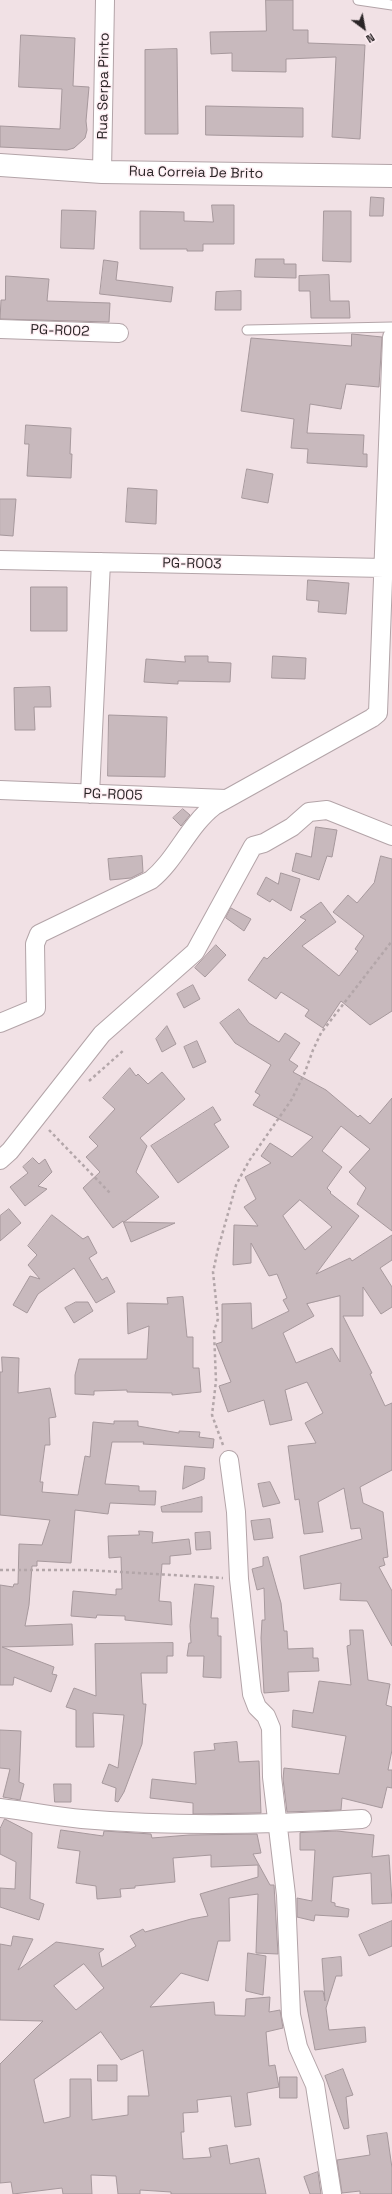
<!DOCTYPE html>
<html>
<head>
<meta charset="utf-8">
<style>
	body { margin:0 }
	#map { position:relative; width:392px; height:2194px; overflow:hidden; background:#f1e1e5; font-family:"Space Grotesk",sans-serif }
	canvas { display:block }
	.north { position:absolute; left:344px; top:8px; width:40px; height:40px; -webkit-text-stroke:3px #feeef3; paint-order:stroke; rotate:148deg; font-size:11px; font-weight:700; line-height:16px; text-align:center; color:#2a2426 }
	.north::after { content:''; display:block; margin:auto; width:14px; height:18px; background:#2a2426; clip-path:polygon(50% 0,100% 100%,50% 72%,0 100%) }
</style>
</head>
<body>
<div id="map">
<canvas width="392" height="2194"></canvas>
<div class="north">N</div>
</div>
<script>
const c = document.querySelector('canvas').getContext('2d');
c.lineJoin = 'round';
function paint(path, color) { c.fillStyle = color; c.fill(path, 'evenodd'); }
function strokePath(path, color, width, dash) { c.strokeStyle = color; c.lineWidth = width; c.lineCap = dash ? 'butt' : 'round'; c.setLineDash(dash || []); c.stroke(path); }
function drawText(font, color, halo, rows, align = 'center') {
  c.font = font + ' "Space Grotesk",sans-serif'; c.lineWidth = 3; c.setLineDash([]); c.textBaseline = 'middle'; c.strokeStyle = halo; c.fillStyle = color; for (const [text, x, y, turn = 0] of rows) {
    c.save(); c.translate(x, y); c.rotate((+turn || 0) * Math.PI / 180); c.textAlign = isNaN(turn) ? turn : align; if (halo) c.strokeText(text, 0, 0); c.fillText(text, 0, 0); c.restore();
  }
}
const building = new Path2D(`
	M266,0h27v30h15v13l57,2 -5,94 -28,-2 4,-80 -50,2v13l-54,-1v-18l-21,1 -1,-22 56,-1z
	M21,35l54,3 -2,48 16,1 -3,34 1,9 -2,8 -11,10 -7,2 -67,-3v-21l60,3 2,-40 -43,-2z
	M177,49l1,85h-33v-84z
	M206,106l97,2v29l-97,-2z
	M371,197l13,1 -1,18h-13z
	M212,205h22v39h-31v7h-16v-2h-47v-38l44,1v9l29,1z
	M62,210l34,1 -2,38 -33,-1z
	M324,211h27v51l-28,-1z
	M256,259h28v5h12v14l-41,-1z
	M104,260l14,2 -2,18 57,7 -2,15 -71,-8z
	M329,275l1,26h19l1,17h-39l-1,-27h-11v-15z
	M6,276l43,3 -2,22 63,2 -1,19 -109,-3 1,-19h4z
	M241,291v19h-26l1,-18z
	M352,334l30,3 -3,50 -33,-3 -5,25 -31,-5 -3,29 57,2 -1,19h4v13l-60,-4 1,-14 -17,-1 3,-29 -53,-8 10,-73 100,8z
	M26,425l45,3 -1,26h2l-1,24 -44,-2 2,-32h-4z
	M247,469l26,5 -5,29 -26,-5z
	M128,488l29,2 -1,34 -30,-2z
	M0,499h16l-3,37 -13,-1z
	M308,580l41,3 -3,31 -28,-2 1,-11 -12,-1z
	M31,587h36v44h-36z
	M185,656h23v6l23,1 -1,19 -52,-1v3l-34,-2 2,-23 39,3z
	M273,656l33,2 -1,21 -33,-1z
	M50,687l1,20h-17l1,23h-20l-1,-42z
	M109,715l58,2 -2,60 -57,-1z
	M183,809l7,6 -9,11 -8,-8z
	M316,827l21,3 -5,27 -5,-1 -8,24 -27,-9 4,-18 15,4z
	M142,856l1,16 -12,6 -21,2 -2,-21z
	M381,856l11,3v152l-22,14 -29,-24 -18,27 -18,-12 4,-6 -28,-18 -5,7 -28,-19 16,-23 3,2 39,-39 -6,-3 21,-15 15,20 -34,24 37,30 19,-25 -3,-2 9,-13 -31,-24 15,-17 9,8 17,-20z
	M281,873l19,6 -9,32 -19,-12 -2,3 -13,-8 9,-17 12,7z
	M231,908l20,11 -7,12 -18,-13z
	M216,945l10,10 -21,22 -10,-9z
	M193,985l7,14 -16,9 -7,-14z
	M239,1009l10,14 30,19 6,-9 15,10 -11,17 9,6 -5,6 33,18 32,27 2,-2 10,9 22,-26v133l-35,-27 9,-16 -17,-16 21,-23 -29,-23 -19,25 20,16 -15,21 4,4 -1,1 29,23 -43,58 34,-16 2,3 40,-26v25l-12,8 12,19v20l-11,7 -18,-27v29h-20l29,57 -2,1 15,32 7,-3v67l-32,17 3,16 20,9 5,45 -5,1 2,7 -6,2 13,24v55l-25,-45 -27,-1 1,-17 -37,6 -4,-33 62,-17 -2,-11 -9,1 -7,-41 -26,14 5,30 -19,2 -5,-35 -4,1 -7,-54 28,-3 -11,-20 18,-10 -16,-31 -22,8 7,30 -22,5 -6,-25 -36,12 -9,-26 12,-4 -15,-38 6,-2v-38l29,-1 1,26 37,-18 -6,-11 4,-2 -10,-24 -8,2 -18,-33v20l-18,2 1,-40 24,1 -14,-19 12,-8 -11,-22 26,-14 -10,-7 9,-13 22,14 21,-20 -60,-32 7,-10 -5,-3 16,-27 -36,-22 -15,-20zM300,1200l32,27 -27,23 -22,-34zM340,1296v66l-8,-14 -36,15 -13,-30 31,-17 -7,-12z
	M167,1026l9,18 -14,8 -6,-13z
	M197,1041l9,21 -13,6 -9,-21z
	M130,1068l6,8 2,-2 10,10 14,-12 23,27 -45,39 7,8 -11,26 23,25 -35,25 51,1 -44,19 -8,-21 -10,7 -30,-40 17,-16 -14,-15 12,-11 -9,-9 26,-28 -12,-11z
	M213,1107l8,13 -7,4 15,23 -51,36 -27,-37z
	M33,1158l6,6 6,-5 7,13 -14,14 9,3 -22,17 -15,-19 18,-14 -5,-6z
	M9,1209l12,14 -21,18v-25z
	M52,1215l31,24 5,-3 9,17 -8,5 13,22 5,-3 8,15 -19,11 -22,-35 -36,26 -11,19 -14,-8 17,-29 10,3 -12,-14 9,-10 -9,-9z
	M183,1297l4,40h6v31h6l2,24 -29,3v-2l-45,-1v-2l-33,1v4l-19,-1v-19l4,-16h68l2,-33 -21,8 -1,-31 41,1 -1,-6z
	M76,1302h12l5,9 -19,12 -9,-15z
	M2,1357l17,1 -1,35 32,-5 6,29 -7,1 1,27h-5l-5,37h3l-1,10 36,3 7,-39 5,1 3,-35 21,2v-3h24v5l41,7v-2l21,1 -1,5 15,2 -1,9 -70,-4 1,-2h-32l-7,42 34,2v5h17l-1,14 -45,-2 -2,11 -33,-4 -4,53 -34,-2v5h-5l-3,39 -4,21 47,-2 1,21 -71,2 52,20 -2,7 5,1 -6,17 -37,-15 -1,8h-13v-100l13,2 1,-3h4l1,-40 23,1 8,-25 -50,-5v-143h2z
	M185,1466l20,2 -1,11 -21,10z
	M270,1482l10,21 -17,4 -5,-23z
	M202,1497v15h-40l-1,-5z
	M270,1519l3,19 -19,2 -3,-19z
	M139,1531l14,1 -1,11 37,-4 2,15 -21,2v8h-8l-3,37 12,1 1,23 -47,-5v-4l-28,-1 -1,3 -25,-2 2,-25 43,4v-6h6l-1,-32 -12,1 -1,-22 31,-1z
	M210,1532l1,17 -15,1 -1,-17z
	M268,1557l13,46 3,28h3l1,18 25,-1v10h5l1,13 -31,1 1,19 -25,2 -3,-55 1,-18h3l-1,-32 -7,2 -5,-21 11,-3v-8z
	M195,1584l19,2 -3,32h7v18h3v42l-18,-1 1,-21h-17l2,-13h2l-1,-17z
	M350,1630h13l5,50 22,4 -4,21 6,2v43l-4,20h4v18l-5,-1 -5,21 -40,-10 -1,12 -54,2 -4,-33 1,-11 55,6 7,-38 -54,-9 1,-17 20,3 6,-32 32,4 -4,-39 3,-1z
	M173,1643v13h-6v17h-26l2,31h3l-4,40 -18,48 -6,10 -3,-1 1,-13 -14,-5 7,-19 9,4 6,-53 -31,-2 1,34h-18v-37l-10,-3 8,-19 22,8 -1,-52z
	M0,1730l21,1 -2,51 5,2 -4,16 -17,-3 7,-28 -10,-1z
	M237,1742l2,20 20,-1 2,52 -68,1v-11l-43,-5 2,-19 44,5 -2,-32 21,-2 -1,-6z
	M54,1784h17v18h-16z
	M5,1819l27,14 -2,66 14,5 -5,16 -39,-13v-19l15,1 1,-27 -16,-8v-25z
	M61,1830l42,6 1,-5 47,3 1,4 37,-3 68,-1 4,19 -8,1 17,31h4l4,69 -22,-1 2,-59 -29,4 1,43h-12l-10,40 -27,-8 -31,34 64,-5 1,13 30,1 1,-17 24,-2 -1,15 11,-2 3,18 -17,4 3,34 6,-1 4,22 -32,6 4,32 -16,2 -4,-31 -34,4 1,12 -15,1 1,19h-3l2,27 28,-2 -2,-9 18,-3 3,19 29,-6 7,36h-95v-2l-31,-2v4h-22l-2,-18 -25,-1 1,19h-29l-1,-6 -49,6 -2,-12 -11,1v-119l43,-43 -43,-1v-76l11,2 2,-10 20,3 -15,31 38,-28 48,7 -5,4 3,14 34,-21 -6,-10 13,-7 2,3 46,-13 17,-3 -8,-22 58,-17v-12l-47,2v-12l-38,3 2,24 -40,4v2l-15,1 1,8 -24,2 -1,-13 -20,-3 4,-32 -22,-3zM84,1964l20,24 -28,22 -22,-24zM101,2032l20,28 22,-10 6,46h-21v19l-36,5 -1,-41h-21v38l-26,6 -10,-43z
	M337,1831l37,4 -2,22 17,-2 3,48 -20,1 -1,-31 -38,4 -2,25 4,1v3l14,3 -1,8 -33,-2 -1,6 -17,-4v-19l15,3 3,-51h-15v-17z
	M392,1921v25l-23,10 -10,-21z
	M248,1953l18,3 -3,39 -17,-4z
	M341,1957l1,19h-6l-10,32 3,22 36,-3 1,15 -51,8 -11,-59h19l2,10 -3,-42z
	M98,2065h19v16h-19z
	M343,2069l10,26 -7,2 3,31 -5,1 -19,-53z
	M280,2077h17v21h-17z
	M387,2133l5,35v26h-32v-3l-18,2 -5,-33 33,-5 -3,-19z
	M318,2172l3,22h-11l-6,-17z`);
paint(building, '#c8b9bd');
strokePath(building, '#a6989c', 1);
const lane = new Path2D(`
	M358,0l34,5
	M247,330l145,-3`);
const street = new Path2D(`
	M102,172l3,-172
	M0,329l119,4
	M0,560l384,8
	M0,790l226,9
	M90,794l11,-232
	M0,1023l36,-15 -1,-64 4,-10 112,-54c25,-20 37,-54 63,-74l158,-88 6,-5 14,-376
	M0,1160l10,-9 92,-117 93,-82 58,-106 11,-3 28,-16 17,-15 18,-2 65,26
	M229,1460l7,52 3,67 13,115 5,13 9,9 5,12 1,49 14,118 5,120 7,32 17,38 17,109
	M0,1808c27,3 54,8 82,11 93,8 186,6 280,0`);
const secondary = new Path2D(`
	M0,165l102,7 290,4`);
strokePath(lane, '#b3a4a8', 11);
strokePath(street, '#b3a4a8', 20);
strokePath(secondary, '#b3a4a8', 24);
strokePath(new Path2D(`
	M89,1081l35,-31
	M49,1130l61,63
	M223,1445l-11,-30 4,-34 -2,-50 4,-12 -5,-47 5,-23 18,-64 13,-24 43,-62 13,-27 8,-22 8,-17 71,-92
	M0,1570h87l136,8`), '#b3a6a9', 2.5, [3, 3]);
strokePath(lane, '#fff', 9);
strokePath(street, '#fff', 18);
strokePath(secondary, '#fff', 22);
drawText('14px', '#2a2426', '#feeef3', [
	["Rua Serpa Pinto",104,86,-89],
	["Rua Correia De Brito",196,173,1],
	["PG-R002",60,331,2],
	["PG-R003",192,564,1],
	["PG-R005",113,795,2]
]);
</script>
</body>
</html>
